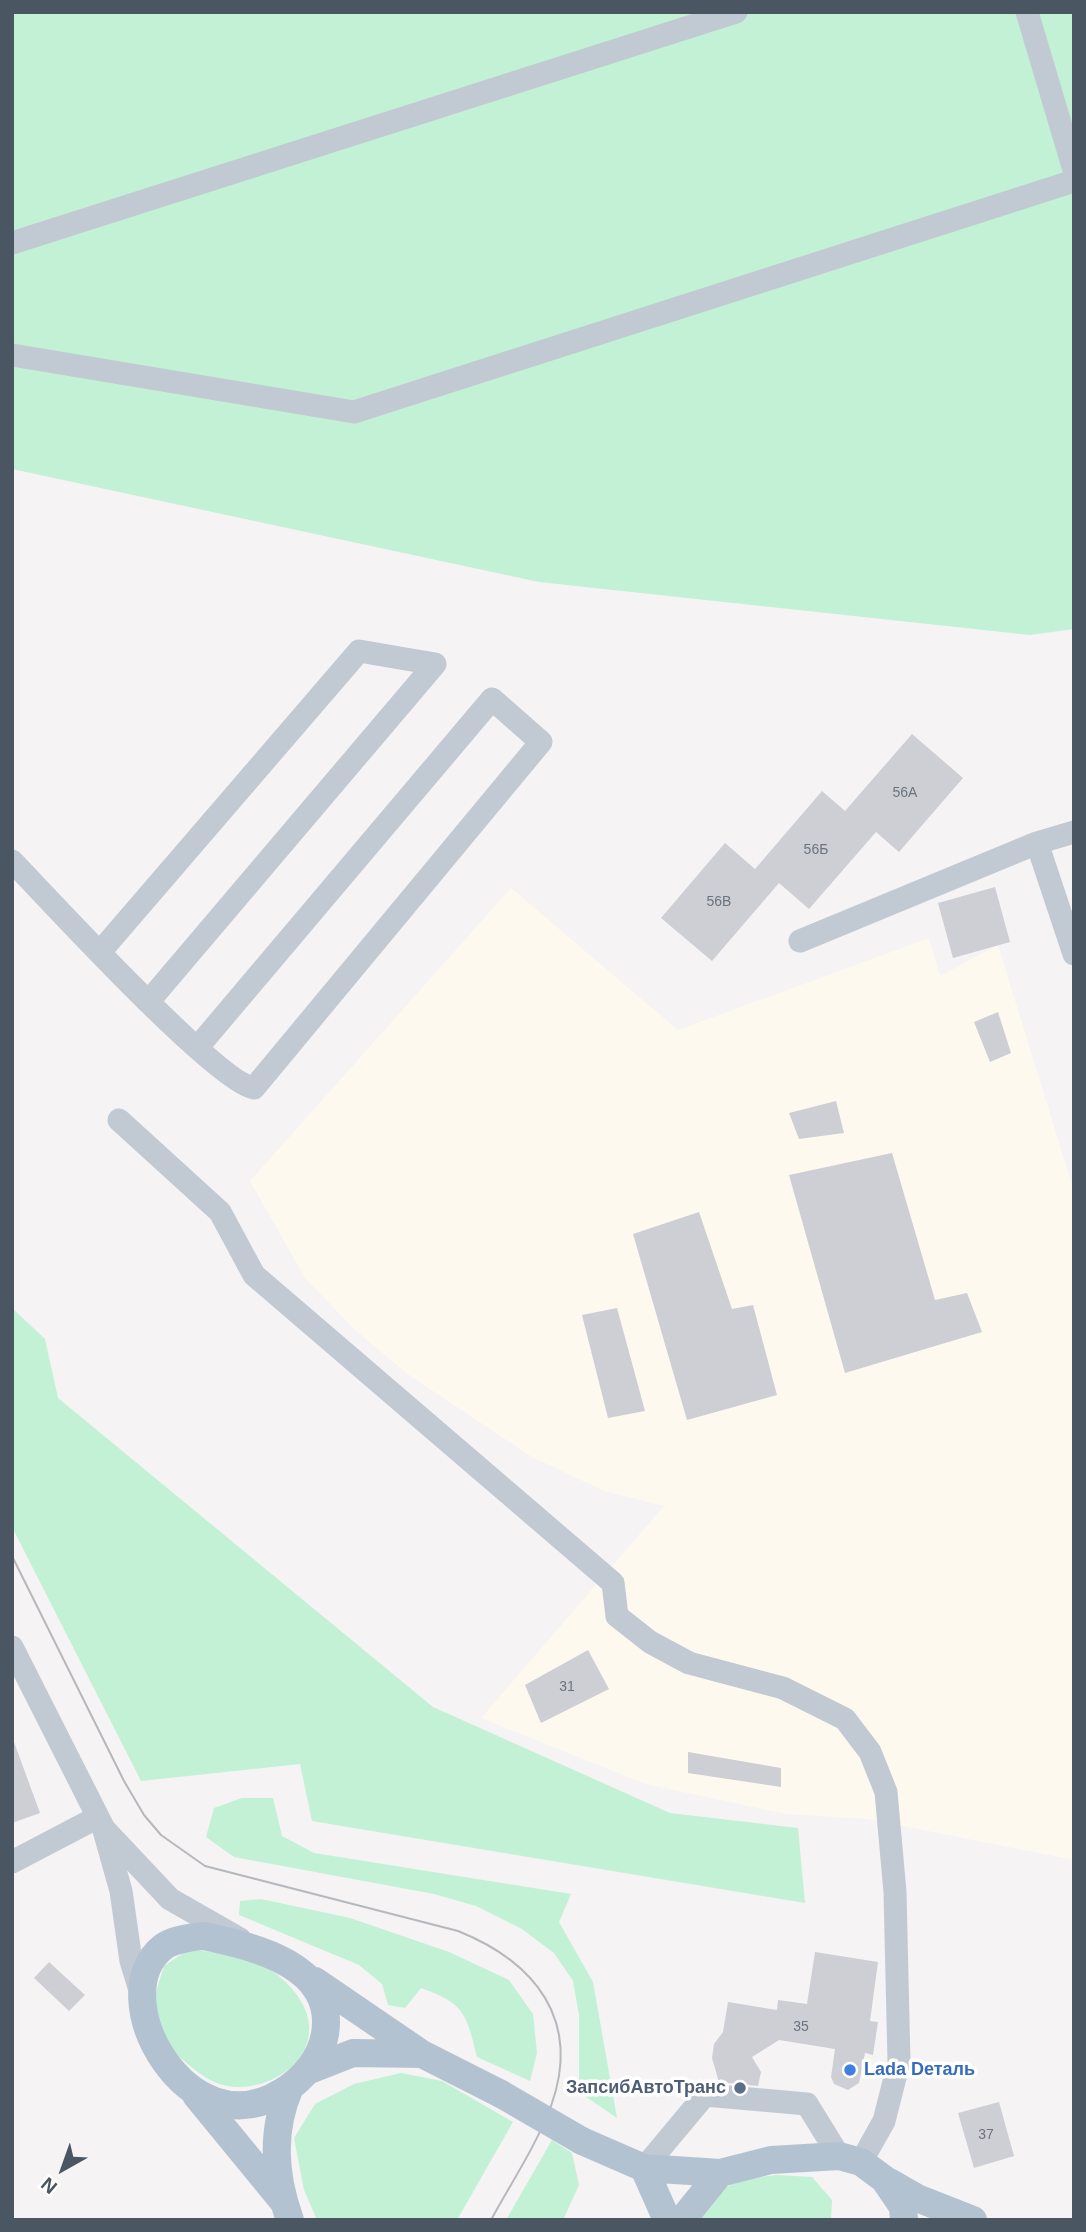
<!DOCTYPE html>
<html>
<head>
<meta charset="utf-8">
<style>
	body { margin:0 }
	#map { position:relative; width:1086px; height:2232px; overflow:hidden; background:#f5f3f3; font-family:Arial,sans-serif }
	canvas { display:block }
	.frame { position:absolute; inset:0; border:14px solid #4a5661; pointer-events:none }
	.north { position:absolute; left:28px; top:2134px; width:70px; height:70px; -webkit-text-stroke:5px #fff; paint-order:stroke; rotate:220deg; font-size:19px; font-weight:700; line-height:28px; text-align:center; color:#4a5661 }
	.north::after { content:''; display:block; margin:auto; width:24px; height:32px; background:#4a5661; clip-path:polygon(50% 0,100% 100%,50% 72%,0 100%) }
</style>
</head>
<body>
<div id="map">
<canvas width="1086" height="2232"></canvas>
<div class="frame"></div>
<div class="north">N</div>
</div>
<script>
const c = document.querySelector('canvas').getContext('2d');
c.lineJoin = 'round';
function paint(path, color) { c.fillStyle = color; c.fill(path, 'evenodd'); }
function strokePath(path, color, width, dash) { c.strokeStyle = color; c.lineWidth = width; c.lineCap = dash ? 'butt' : 'round'; c.setLineDash(dash || []); c.stroke(path); }
function drawText(font, color, halo, rows, align = 'center') {
  c.font = font + ' Arial,sans-serif'; c.lineWidth = 7; c.setLineDash([]); c.textBaseline = 'middle'; c.strokeStyle = halo; c.fillStyle = color; for (const [text, x, y, turn = 0] of rows) {
    c.save(); c.translate(x, y); c.rotate((+turn || 0) * Math.PI / 180); c.textAlign = isNaN(turn) ? turn : align; if (halo) c.strokeText(text, 0, 0); c.fillText(text, 0, 0); c.restore();
  }
}
paint(new Path2D(`
	M511,888l167,142 251,-92 11,38 58,-31 76,246v669l-207,-41 -81,-5 -141,-30 -164,-66 183,-212 -60,-15 -72,-34 -126,-84 -52,-44 -49,-51 -55,-97z`), '#fdf9ef');
paint(new Path2D(`
	M12,12h1062v617l-44,6 -491,-53 -527,-113z
	M12,1308l33,31 13,59 375,309 237,106 128,15 7,75 -493,-82 -12,-57 -159,17 -129,-254z
	M242,1798h31l9,38 32,17 257,41 -12,28 34,60 24,136 -38,-26v-77l-6,-34 -19,-28 -32,-24 -46,-23 -42,-12 -200,-37 -28,-20 8,-29z
	M261,1899l89,19 99,34 60,28 24,34 4,39 -7,28 -53,-24c-10,-43 -13,-54 -56,-69l-16,20 -17,-3 -6,-21 -23,-19 -120,-50 1,-14z
	M188,1950c18,2 41,1 58,7 32,12 71,46 62,83 -9,36 -59,56 -91,43 -13,-5 -25,-15 -35,-24 -14,-12 -30,-43 -27,-62 2,-10 6,-21 9,-31z
	M401,2073l41,8 71,41 -56,98h-140l-13,-30 -10,-52 21,-34 39,-20z
	M552,2140l20,13 7,32 -16,35h-57z
	M777,2175l35,2 20,23 -1,20h-138c31,-36 36,-40 84,-45z`), '#c3f1d5');
paint(new Path2D(`
	M912,734l51,44 -64,74 -23,-20 -67,77 -30,-26 -67,78 -51,-43 64,-75 30,26 67,-78 23,20z
	M995,887l15,55 -57,16 -15,-55z
	M998,1012l13,41 -21,9 -16,-40z
	M836,1101l8,32 -45,6 -10,-26z
	M892,1153l43,147 32,-7 15,39 -137,41 -56,-198z
	M699,1212l33,97 21,-4 24,90 -90,25 -54,-186z
	M617,1308l28,103 -37,7 -26,-103z
	M588,1650l21,39 -68,34 -16,-38z
	M14,1742l26,71 -28,10v-80z
	M688,1752l93,16v19l-93,-14z
	M815,1952l63,10 -8,59 8,1 -5,33 -8,-2 -6,30 -11,7 -14,-6 -3,-7 4,-28 -56,-9 -27,17 9,15 -3,14 -39,-4 -7,-24 2,-14 9,-12 5,-30 49,8 1,-10 29,4z
	M49,1962l36,33 -16,16 -35,-33z
	M999,2102l15,54 -40,12 -16,-55z`), '#cdcfd5');
strokePath(new Path2D(`
	M1027,12l47,158
	M12,243l724,-231
	M12,355l342,57 720,-231
	M1037,843l37,-11
	M12,861c36,37 205,222 242,227l287,-346 -49,-43 -295,349
	M800,941l237,-98 37,111
	M100,952l259,-301 76,13 -286,337
	M119,1120l101,92 34,63 359,308 4,33 33,26 39,21 94,25 62,31 25,33 16,40 9,100 4,170 -15,59 -23,41
	M12,1647l91,180 18,64 10,70 11,36
	M105,1830l65,69 70,40
	M12,1862l86,-45
	M644,2168l61,-73 102,9 32,52`), '#c1cad2', 23);
strokePath(new Path2D(`
	M204,1936c52,11 132,30 121,98 -4,25 -23,46 -43,58 -94,59 -181,-96 -119,-145 11,-8 29,-10 41,-11z
	M315,1981l107,73 79,40
	M307,2071l46,-18 69,1
	M290,2087c-19,43 -16,89 0,133
	M196,2095l87,106
	M582,2141l62,27 76,5 51,-13 68,-4 22,6 23,17 19,28 1,13
	M644,2168l23,52
	M889,2182l28,16 56,22
	M682,2220l38,-47`), '#b3c2d1', 28);
strokePath(new Path2D(`
	M12,1556l112,225 20,34 17,20 44,31 253,65c77,31 124,89 93,175 -15,40 -40,77 -60,114`), '#b5b8bd', 2);
strokePath(new Path2D(`
	M501,2094l81,47`), '#b3c2d1', 28);
for (const [x, y, r, color] of [
	[850,2070,7,"#3f7fe0"],
	[740,2088,7,"#5c6f8a"]
]) { const dot = new Path2D(); dot.arc(x, y, r, 0, 2 * Math.PI); c.fillStyle = color; c.fill(dot); strokePath(dot, '#fff', 2.5); }
drawText('14px', '#6b747e', null, [
	["56А",905,793],
	["56Б",816,850],
	["56В",719,902],
	["31",567,1687],
	["35",801,2027],
	["37",986,2135]
]);
drawText('bold 18px', '#366cbe', '#fff', [
	["Lada Dеталь",864,2070]
], 'left');
drawText('bold 18px', '#4e5e75', '#fff', [
	["ЗапсибАвтоТранс",726,2088]
], 'right');
</script>
</body>
</html>
